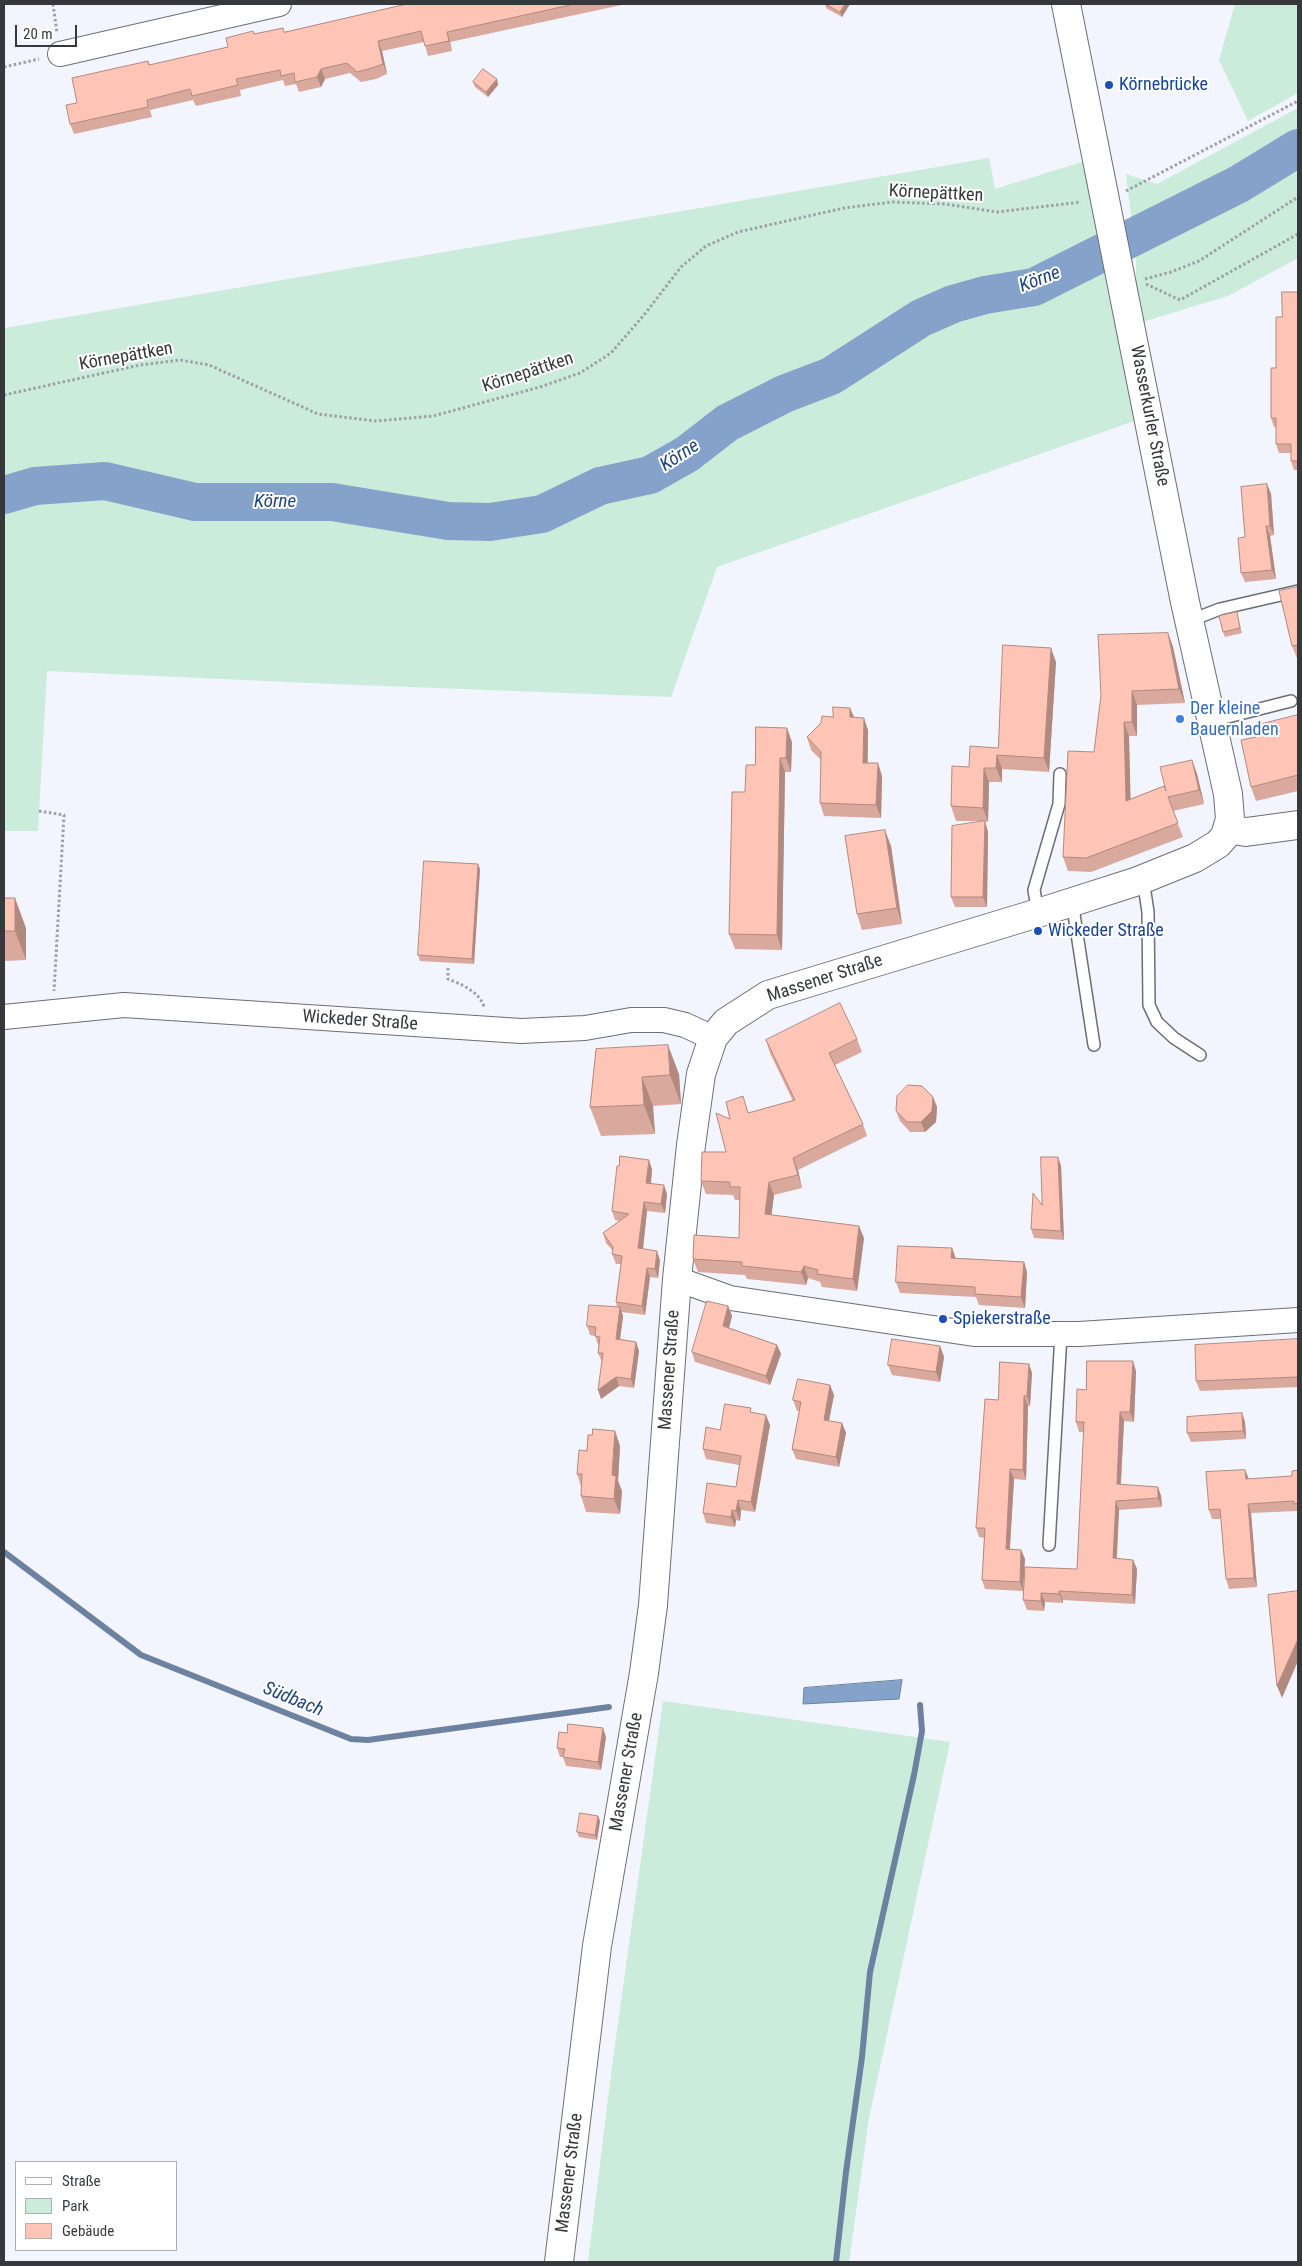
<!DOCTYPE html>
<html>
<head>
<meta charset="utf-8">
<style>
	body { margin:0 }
	#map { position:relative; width:1302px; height:2266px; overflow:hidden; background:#f2f4fe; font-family:"Roboto Condensed",sans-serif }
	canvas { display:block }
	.frame { position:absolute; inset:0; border:5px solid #36383b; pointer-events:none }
	.legend { position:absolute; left:15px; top:2161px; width:162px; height:90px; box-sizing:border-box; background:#fff; border:1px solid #afafb1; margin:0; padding:6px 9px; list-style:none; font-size:15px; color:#36383b }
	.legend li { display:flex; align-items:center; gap:10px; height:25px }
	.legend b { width:25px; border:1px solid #afafb1 }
	.scale { position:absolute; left:15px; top:25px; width:62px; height:22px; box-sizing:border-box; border:2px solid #36383b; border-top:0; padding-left:6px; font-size:15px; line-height:18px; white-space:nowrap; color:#36383b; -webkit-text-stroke:4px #fff; paint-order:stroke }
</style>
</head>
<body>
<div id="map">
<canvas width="1302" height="2266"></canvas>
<div class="frame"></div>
<ul class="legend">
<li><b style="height:6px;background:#fff"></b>Straße</li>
<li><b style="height:14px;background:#cbecda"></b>Park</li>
<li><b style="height:14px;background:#fec4b6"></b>Gebäude</li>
</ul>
<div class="scale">20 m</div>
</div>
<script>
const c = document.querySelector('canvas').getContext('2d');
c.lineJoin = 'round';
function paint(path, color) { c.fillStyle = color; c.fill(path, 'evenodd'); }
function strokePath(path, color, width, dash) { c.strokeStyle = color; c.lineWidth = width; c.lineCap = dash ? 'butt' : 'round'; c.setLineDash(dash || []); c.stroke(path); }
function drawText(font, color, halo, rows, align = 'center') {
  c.font = font + ' "Roboto Condensed",sans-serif'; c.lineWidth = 4; c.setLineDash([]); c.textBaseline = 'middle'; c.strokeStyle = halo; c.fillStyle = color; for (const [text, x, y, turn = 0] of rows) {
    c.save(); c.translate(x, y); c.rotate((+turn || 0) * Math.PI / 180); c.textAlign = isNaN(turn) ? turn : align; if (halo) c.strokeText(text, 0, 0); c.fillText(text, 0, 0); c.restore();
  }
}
paint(new Path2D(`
	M1235,4h63v89l-50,28 -29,-61z
	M1298,108v150l-70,38 -89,27 -3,-33v-34l-10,-82 31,10z
	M989,158l6,31 93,-29 52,259 -423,148 -46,130 -339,-13 -285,-13 -9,160h-34v-503z
	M663,1701l287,41 -81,376 -20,144h-261l24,-196z`), '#cbecda');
const water = new Path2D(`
	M902,1680l-3,19 -96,5 1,-16z`);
paint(water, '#85a2cb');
strokePath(water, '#6d82a0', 1);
strokePath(new Path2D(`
	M4,1552l137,103 210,84 17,1 241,-33
	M836,2262l10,-90 16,-115 8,-85 44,-197 8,-44 -2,-26`), '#6d82a0', 6);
strokePath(new Path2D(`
	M4,495l31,-9 70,-5 90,21h137l116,19 42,1 52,-8 58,-28 50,-11 37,-21 40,-31 57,-29 47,-18 90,-58 32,-14 32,-9 49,-8 205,-103 59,-36`), '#85a2cb', 38);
const lane = new Path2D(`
	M1189,621l31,-12 78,-18
	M1212,721l79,-20
	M1143,879l5,33 1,93 8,17 17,16 26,17
	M1072,901l22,144
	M1038,913l-4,-23 25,-86 1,-30
	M1049,1545l12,-211`);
const street = new Path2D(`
	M60,54l219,-50
	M4,1017l120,-12 397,26 64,-3 46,-8h33l21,5 28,13
	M677,1279l53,19 244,36h105l219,-14`);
const secondary = new Path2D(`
	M1228,829l18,3 52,-7
	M559,2262l38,-316 47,-273 9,-68 24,-326 14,-134 10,-71 12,-36 13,-16 42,-27 270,-82 100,-32 57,-23 23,-14 7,-8 5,-17 -2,-25 -43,-192 -119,-598`);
strokePath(lane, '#6c6e76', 14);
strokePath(street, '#6c6e76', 26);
strokePath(secondary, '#6c6e76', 30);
strokePath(new Path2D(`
	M53,4l4,29
	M4,67l35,-8
	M1126,191l172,-90
	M1145,279l26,-7 28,-11 99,-64
	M1146,284l34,16 118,-66
	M4,395l136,-30 40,-5 29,5 109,49 58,7 57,-5 107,-29 40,-14 31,-20 33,-38 37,-48 25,-21 32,-14 106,-24 48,-6 53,2 52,8 84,-10
	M39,811l25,4 -10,176
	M448,968v11c13,5 32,13 36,28`), '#9ea0a7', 3, [2.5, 2.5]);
strokePath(lane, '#fff', 11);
strokePath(street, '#fff', 24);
strokePath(secondary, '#fff', 28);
paint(new Path2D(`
	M407,4h219l-176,38 2,9 -24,5 -4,-14 -42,9 5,23 -11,5 -15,3 -11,-9 -25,6 -4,8 -22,5 -3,-8 -11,2 -2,-6 -43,10 1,6 -45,10 -3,-6 -43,10 2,7 -78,17 -4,-10 7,-21 71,-42 2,4 78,-18 26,-13 31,-2z
	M825,4h25l-8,13 -16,-9z
	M497,79l1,6 -10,12 -13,-10 -2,-5z
	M1298,292v178h-4l-3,-9v-8h-12l-3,-9v-17h-2l-3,-9 11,-101z
	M1267,484l4,10 3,41 -4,1 6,43 -31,3 -4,-9 4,-36z
	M1298,587v71h-1l-5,-12z
	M1238,617l4,16 -17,4 -2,-5z
	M1168,633l5,14 12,56 -48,2v31h-8l1,63 34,-13 28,-26 5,14 7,30 -31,7 10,26 -92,35 -23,-1 -5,-14 31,-105z
	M1056,662l-7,110 -47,-3v13h-13l-1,40 -3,-1 3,11 -1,75h-32l-4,-10 32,-76h-27l-5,-15 18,-39 29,-19z
	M850,708l4,9 14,13v33l14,13 -1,42 -57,-2 -4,-13 1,-43 -10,-10 -4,-13 26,-20z
	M1298,715v76l-42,10 -5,-14 5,-50 7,-7z
	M792,742l-1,30h-6l-3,178 -47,-1 -6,-15 26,-169z
	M891,846l11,78 -40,6 -5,-16z
	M480,869l-6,95 -54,-3 -2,-6z
	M4,898l22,30v32l-22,1z
	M857,1039l5,13 -27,13 28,59 4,12 -69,34 4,18 -28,7 -3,20 93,23 -7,53 -35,-4 -2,-5 -12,-4 -2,7 -59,-6 -2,-4 -47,-3 -5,-13 46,-21 1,-38h-5l-2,-5 -27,-1 -5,-13 25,-29 23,-39 44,-12 -23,-48 -4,-13z
	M596,1049l83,25 2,30 -28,2 2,28 -54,2 -11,-29z
	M933,1097l4,10 -1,15 -11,10h-15l-10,-11 -4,-10z
	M1058,1157l3,9 3,74 -30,-2 -3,-9 11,-24z
	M652,1169l-1,14 16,11 -2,19 -18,-2 -4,38 17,11 -2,18 -8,-1 -5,38 -23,-3 1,4 -3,23 16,3 3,9 -5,37 -15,-2 -18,13 1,-37 -4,-9 1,-8h-1l-3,-9 -5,-1 -3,-9 30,-19 -1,-5 5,-38h-5l-4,-10 1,-3 -7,-8 -3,-10 16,-12 -4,-1 -3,-9z
	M952,1248l3,10 69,4 3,10 -2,36 -46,-3 -3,-8 -76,-4 -4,-11z
	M728,1306l4,10 -3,12 48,17 4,9 -11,31 -75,-23 -3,-10z
	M1298,1339v48l-98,4 -4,-10z
	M940,1346l4,11 -4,25 -48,-7 -4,-10z
	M1029,1364l3,9 -2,33h-2l-2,74 -12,-1 -4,70 11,1 4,9 -2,32 -38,-2 -3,-9 2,-42 -5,-1 -3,-9 22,-128z
	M1136,1371l-2,51 -10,-1 -3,64 37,2 3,9 1,11 -43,3 -2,49 16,1 4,9 -2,35 -72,-4v3l-18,-1 -1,9 -17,-1 -4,-10 54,-31 7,-137h-5l-3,-10 10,-32z
	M830,1385l4,10 -5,26 13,2 4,10 -7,34 -43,-8 -4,-10 7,-38h-2l-4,-11z
	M753,1413l17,12 -15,87 -14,-2 -1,11 -4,-1 -1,7 -29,-4 -3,-10 33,-26 3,-22 -33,-6 -3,-10 17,-19z
	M1242,1413l3,9 1,17 -55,3 -4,-9z
	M615,1431l5,15 -2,35 4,10 -2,23 -34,-2 -5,-16v-10l-4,-12 15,-39z
	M1298,1470v43l-1,-2 -46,2 6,74 -28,2 -3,-10 -5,-60h-9l-3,-9 40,-31 43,-3z
	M606,1737l-5,33 -35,-4 -3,-9h-3l-3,-9z
	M598,1816l2,5 -3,19 -18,-3 -2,-5z`), '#daa99d');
paint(new Path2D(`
	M845,4h5l-8,13 -2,-5z
	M447,32l3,10 2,9 -3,-10z
	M378,41l4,10 5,23 -4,-10z
	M321,69l4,10 -4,8 -4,-10z
	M497,79l1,6 -10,12 -2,-5z
	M1267,484l4,10 3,41 -4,-9z
	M1266,526l4,10 6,43 -4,-9z
	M1168,633l5,14 12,56 -6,-14z
	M1051,648l5,14 -7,110 -5,-14z
	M1132,691l5,14v31l-5,-14z
	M850,708l5,12 -5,-3z
	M864,718l4,12 -1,46 -4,-13z
	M1124,722l5,14 2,79 -5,-14z
	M787,728l5,14 -1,30 -5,-14z
	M997,755l5,14v13l-6,-14z
	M780,758l5,14 -3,178 -5,-15z
	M1192,760l5,14 7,30 -5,-14z
	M878,763l4,13 -1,42 -5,-13z
	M984,768l5,14 -1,40 -5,-14z
	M985,821l3,11 -1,75 -4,-10z
	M885,830l6,16 11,78 -5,-16z
	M478,864l2,5 -6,95 -2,-5z
	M15,898l11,30v32l-11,-29z
	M668,1045l11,29 2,30 -11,-29z
	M642,1077l11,29 2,28 -11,-29z
	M933,1097l4,10 -1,15 -11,10 -4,-10z
	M1058,1157l3,9 3,74 -3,-9z
	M793,1158l5,12 4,18 -4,-13z
	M649,1160l3,9 -2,23 -4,-9z
	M769,1182l5,13 -4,32 -5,-13z
	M664,1185l3,9 -2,19 -4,-9z
	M644,1202l3,9 -5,46 -4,-9z
	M859,1226l5,12 -7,53 -4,-12z
	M952,1248l4,11 -5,-1z
	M657,1251l3,9 -2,18 -3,-9z
	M1024,1262l3,10 -2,36 -4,-11z
	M804,1266l4,12 -2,7 -5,-13z
	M647,1268l3,9 -5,38 -3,-9z
	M728,1306l4,10 -5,20 -4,-10z
	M620,1307l3,9 -4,32 -3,-9z
	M636,1342l3,9 -5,37 -3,-9z
	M777,1345l4,9 -11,31 -4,-9z
	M940,1346l4,11 -4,25 -4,-10z
	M1133,1361l3,10 -2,51 -4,-10z
	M1029,1364l3,9 -2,33 -3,-10z
	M616,1377l3,9 -18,13 -3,-9z
	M830,1385l4,10 -7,35 -3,-10z
	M1024,1396l4,10 -2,74 -3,-10z
	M1120,1412l4,9 -4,73 -3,-10z
	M1242,1413l3,9 1,17 -3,-8z
	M766,1415l4,10 -15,87 -4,-10z
	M842,1423l4,10 -7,34 -3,-10z
	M615,1431l5,15 -2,35 4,10 -2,23 -6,-15 -2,-24z
	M1010,1469l4,10 -5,80 -3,-10z
	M1245,1470l4,9h-3z
	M1158,1487l3,9 1,11 -4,-9z
	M738,1500l3,10 -1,11 -4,-10z
	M1116,1501l3,9 -3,58 -3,-10z
	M1248,1504l3,9 6,74 -3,-9z
	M732,1510l4,10 -1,7 -4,-10z
	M1021,1550l4,9 -2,32 -3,-9z
	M1133,1560l4,9 -2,35 -3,-9z
	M1059,1591l4,9v3l-4,-9z
	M1041,1593l4,9 -1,9 -3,-10z
	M1298,1639v22l-16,37 -5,-12z
	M603,1728l3,9 -5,33 -3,-8z
	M598,1816l2,5 -3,19 -2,-5z`), '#b2897f');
const building = new Path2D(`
	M407,4h168l-128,28 2,9 -24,5 -4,-15 -43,10 5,23 -11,4 -15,4 -10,-9 -26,6 -4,8 -22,5 -1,-9 -13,3 -1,-6 -44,9 2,6 -46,11 -2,-7 -43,11 1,7 -78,17 -4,-19 11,-2 -5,-25 76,-17 1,4 79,-18 -2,-9 27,-7 1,3 29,-6 1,4z
	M826,4h19l-5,8z
	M483,69l14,10 -11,13 -13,-10z
	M1282,292h16v169h-7v-17h-15v-26h-5v-50h5v-51h6z
	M1267,484l3,42h-4l6,44 -31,3 -3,-35 7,-1 -4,-50z
	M1298,587v58l-6,1 -13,-55z
	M1237,612l3,16 -17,4 -4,-16z
	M1168,633l11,56 -47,2v31h-8l2,79 38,-15 2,5 -6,-24 32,-7 7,30 -31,7 10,26 -92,35 -23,-1 5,-106 26,1 7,-57 -3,-60z
	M1003,645l48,3 -7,110 -47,-3 -1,13h-12l-1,40 -32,-2 1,-40 17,1 1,-21 28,2z
	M833,707l17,1v9l14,1 -1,45h15l-2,42 -56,-2 1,-51 -14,-15 14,-14 1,-7 11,1z
	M1298,715v60l-47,12 -10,-47 15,-3 -2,-5 9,-2 -1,-6z
	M756,727l31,1 -1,30h-6l-3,177 -48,-1 3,-142h13l1,-27h9z
	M985,821l-2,76h-32l1,-71z
	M885,830l12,78 -40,6 -12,-78z
	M424,861l54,3 -6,95 -54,-4z
	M4,898h11v33h-11z
	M840,1003l17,36 -28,14 34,71 -70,34 5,17 -29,7 -4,32 94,12 -6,53 -36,-5 1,-4 -14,-4 -3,6 -59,-6v-4l-49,-3 1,-24 45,3 1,-51h-10v-5l-29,-1 1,-29h24l-10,-39 14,6 -4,-17 17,-6 5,17 47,-13 -29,-60z
	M668,1045l2,30 -28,2 2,28 -54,2 6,-58z
	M908,1085l14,1 11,11 -1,14 -11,11h-14l-11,-11 1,-15z
	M620,1156l29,4 -3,23 18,2 -3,19 -17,-2 -6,46 19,3 -2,18 -8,-1 -5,38 -26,-4 6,-46 -10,-2 1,-7 -10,-14 26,-19 -17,-3 5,-45h2z
	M1041,1157h17l3,74 -30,-2 2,-36 9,12z
	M898,1246l54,2 -1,10 73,4 -3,35 -46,-3v-7l-79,-5z
	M707,1301l21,5 -5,20 54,19 -11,31 -74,-24z
	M589,1305l31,2 -4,32 20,3 -5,37 -15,-2 -18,13 5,-37h-5l2,-16 -5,-1 1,-9 -9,-1z
	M892,1339l48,7 -4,26 -48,-7z
	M1298,1339v38l-102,4 -1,-36z
	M1087,1361h46l-3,51h-10l-3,72 41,3v11l-42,3 -3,57 20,2 -1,35 -73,-4v3l-18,-1v8l-18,-1 2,-33 52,2 7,-147h-8l1,-33 9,1z
	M1000,1362l29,2 -2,32h-3l-1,74 -13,-1 -4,80 15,1 -1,32 -38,-2 3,-52h-9l9,-129 13,1z
	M798,1379l32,6 -6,35 18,3 -6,34 -44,-8 9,-47 -8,-2z
	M725,1404l26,4 -1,4 16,3 -15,87 -13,-2 -2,11 -4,-1 -1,7 -28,-4 4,-30 29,4 5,-31 -38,-7 3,-22 14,3z
	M1242,1413l1,18 -56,2v-16z
	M593,1429l22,2 -3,44 4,1 -2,23 -33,-3 1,-22h-5l2,-24 8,1 1,-16h4z
	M1245,1470l1,9 46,-3v-5l6,-1v33l-4,1v-3l-46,3 6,74 -28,1 -6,-70 -11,1 -3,-38z
	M1298,1591v48l-21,47 -9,-91z
	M568,1724l35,4 -5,34 -35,-5 2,-8 -8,-1 2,-16 8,1z
	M580,1813l18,3 -3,19 -18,-3z`);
paint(building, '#fec4b6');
strokePath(building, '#b2897f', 1);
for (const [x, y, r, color] of [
	[1109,85,5,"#1a4fb4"],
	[1180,719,5,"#3f7fe0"],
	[1038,931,5,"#1a4fb4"],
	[943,1319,5,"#1a4fb4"]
]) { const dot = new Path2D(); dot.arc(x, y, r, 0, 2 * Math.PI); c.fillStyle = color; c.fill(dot); strokePath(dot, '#fff', 2); }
drawText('18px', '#164399', '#fff', [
	["Körnebrücke",1119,85],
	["Wickeder Straße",1048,931],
	["Spiekerstraße",953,1319]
], 'left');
drawText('18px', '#36383b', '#fff', [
	["Körnepättken",936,194,3],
	["Körnepättken",126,357,-10],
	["Körnepättken",528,373,-18],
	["Wasserkurler Straße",1149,416,79],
	["Massener Straße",825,979,-18],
	["Wickeder Straße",360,1021,4],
	["Massener Straße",670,1370,-86],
	["Massener Straße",627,1772,-80],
	["Massener Straße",570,2173,-83]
]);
drawText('18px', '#366cbe', '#fff', [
	["Der kleine",1190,709],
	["Bauernladen",1190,730]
], 'left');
drawText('italic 19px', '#22467b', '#fff', [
	["Körne",1040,280,-21],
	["Körne",680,456,-33],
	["Körne",275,502],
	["Südbach",293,1700,22]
]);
</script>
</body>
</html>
